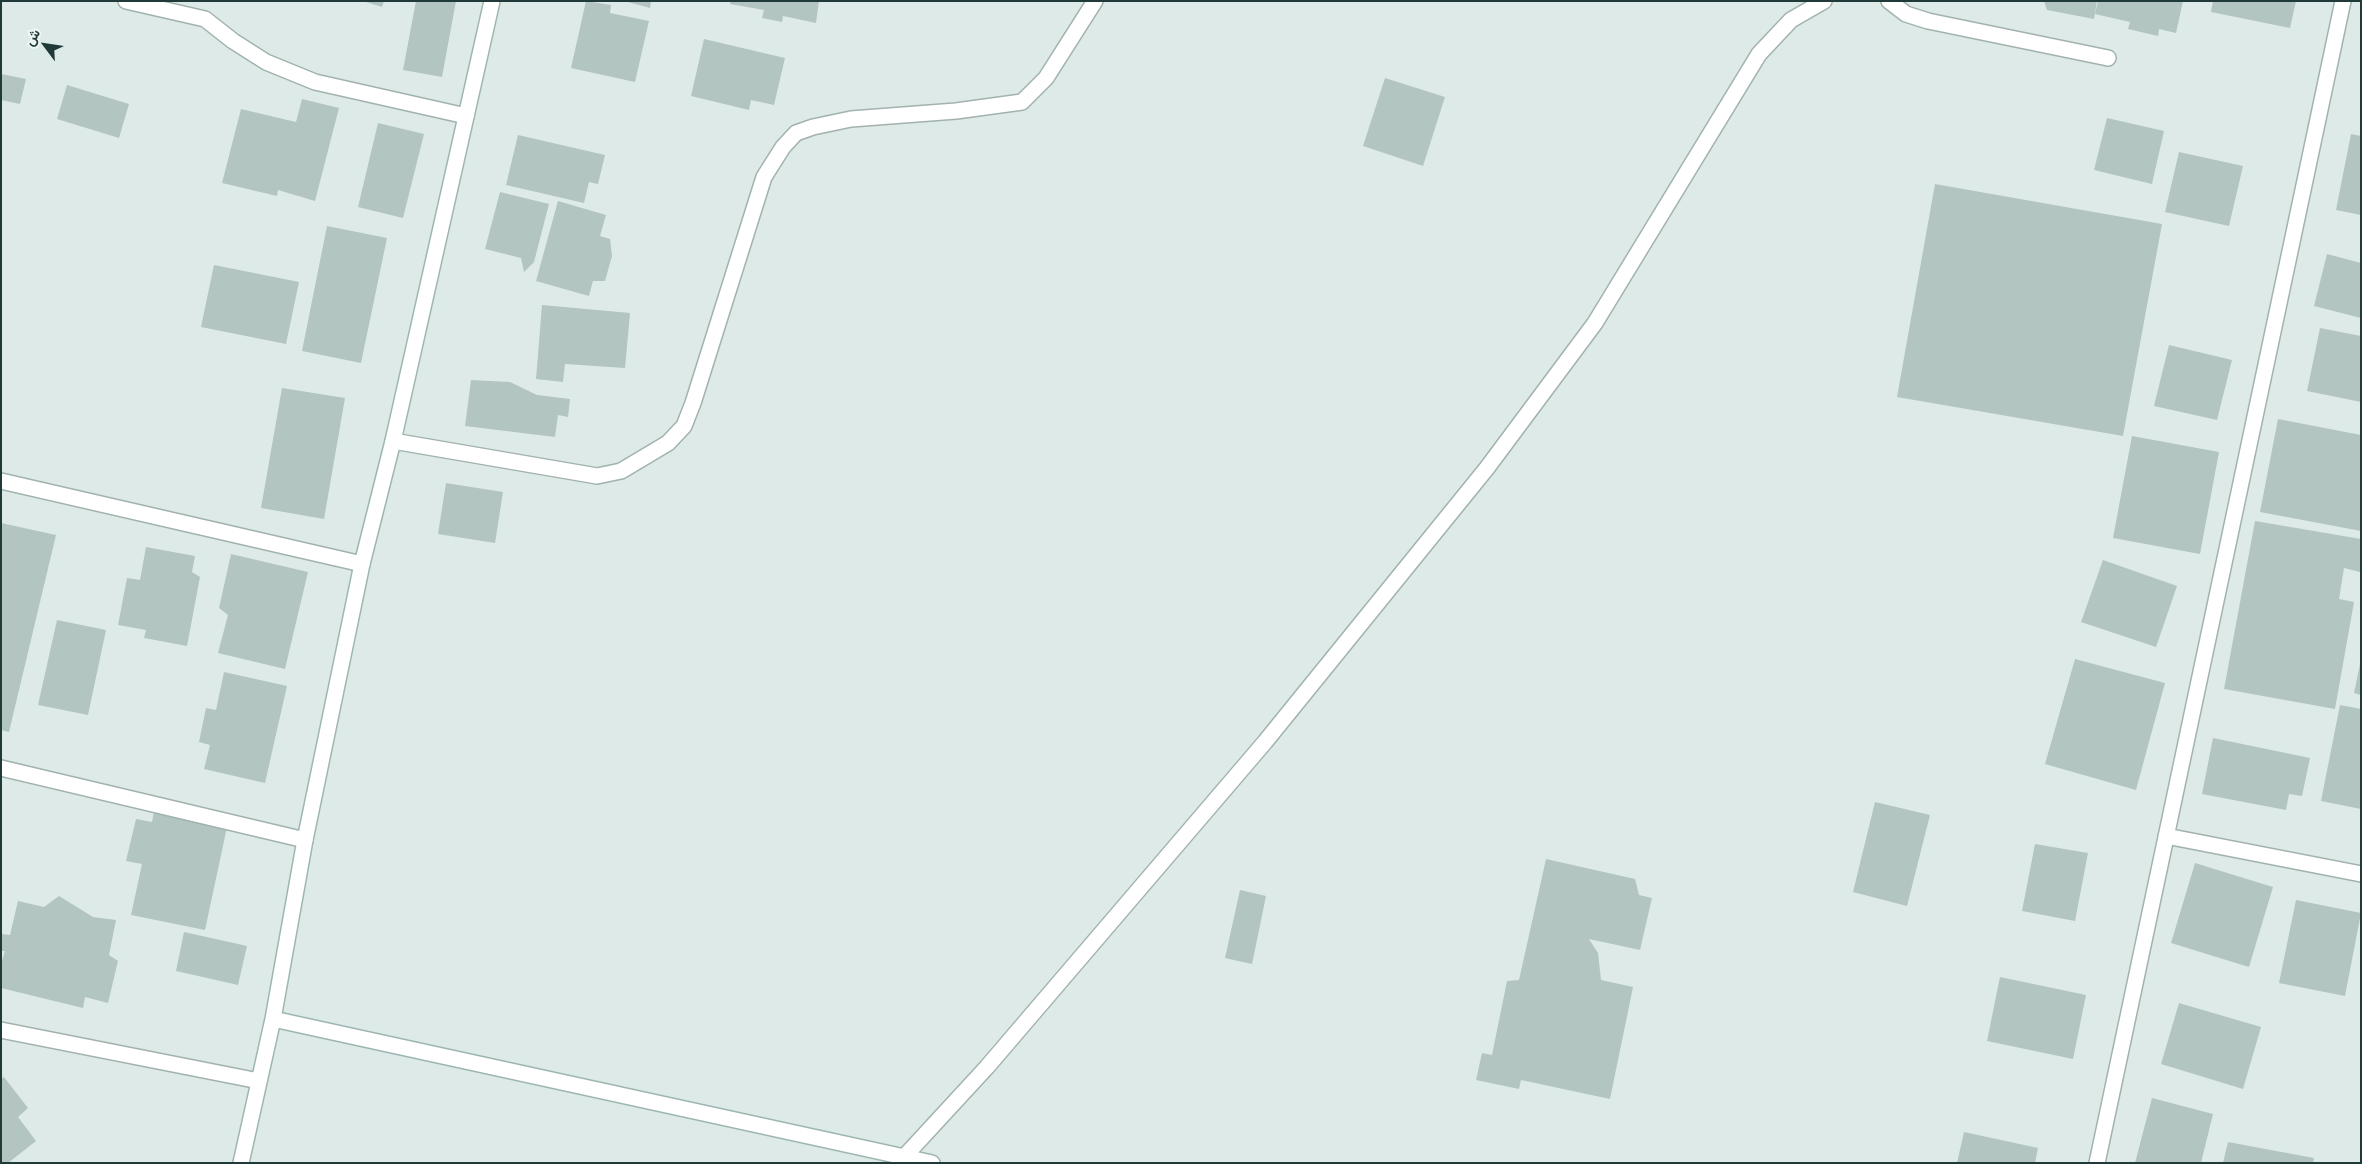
<!DOCTYPE html>
<html>
<head>
<meta charset="utf-8">
<style>
	body { margin:0 }
	#map { position:relative; width:2362px; height:1164px; overflow:hidden; background:#deeae7; font-family:Arial,Vazirmatn,sans-serif }
	canvas { display:block }
	.frame { position:absolute; inset:0; border:2px solid #1f3a38; pointer-events:none }
	.north { position:absolute; left:20px; top:20px; width:50px; height:50px; -webkit-text-stroke:4px #eef7f4; paint-order:stroke; rotate:301deg; font-size:14px; font-weight:700; line-height:20px; text-align:center; color:#1f3a38 }
	.north::after { content:''; display:block; margin:auto; width:18px; height:22px; background:#1f3a38; clip-path:polygon(50% 0,100% 100%,50% 72%,0 100%) }
</style>
</head>
<body>
<div id="map">
<canvas width="2362" height="1164"></canvas>
<div class="frame"></div>
<div class="north">ش</div>
</div>
<script>
const c = document.querySelector('canvas').getContext('2d');
c.lineJoin = 'round';
function paint(path, color) { c.fillStyle = color; c.fill(path, 'evenodd'); }
function strokePath(path, color, width, dash) { c.strokeStyle = color; c.lineWidth = width; c.lineCap = dash ? 'butt' : 'round'; c.setLineDash(dash || []); c.stroke(path); }
paint(new Path2D(`
	M363,1h21l-2,6z
	M416,1h40l-14,76 -39,-7z
	M586,1l25,4 -1,8 39,8 -14,61 -64,-14z
	M624,1h27l-1,7z
	M731,1h88l-3,22 -33,-7 -1,6 -20,-4 2,-8 -34,-6z
	M2044,1h53l-3,18 -47,-9z
	M2098,1h85l-7,32 -17,-4 -1,7 -30,-7 2,-7 -35,-8z
	M2213,1h83l-6,27 -79,-16z
	M704,39l81,19 -11,47 -23,-5 -2,10 -58,-14z
	M1,74l25,5 -6,25 -19,-4z
	M1385,78l60,19 -22,69 -60,-20z
	M67,85l62,19 -10,34 -62,-19z
	M302,99l37,9 -24,93 -37,-11 -1,6 -55,-13 19,-74 55,13z
	M2107,118l57,13 -12,53 -58,-14z
	M378,123l46,11 -21,84 -45,-11z
	M2351,134l10,2v79l-25,-5z
	M518,135l87,20 -7,29 -9,-2 -5,21 -78,-18z
	M2179,152l64,14 -14,60 -64,-14z
	M1935,184l227,40 -39,212 -226,-39z
	M500,192l49,12 -15,58 -10,10 -3,-14 -36,-9z
	M558,201l48,14 -6,21 10,3 2,17 -7,25h-12l-4,15 -53,-15z
	M327,226l60,12 -26,125 -59,-12z
	M2327,254l34,9v55l-47,-12z
	M214,265l85,17 -13,62 -85,-17z
	M542,305l88,8 -5,55 -60,-4 -2,18 -27,-3z
	M2320,328l41,8v66l-54,-11z
	M2169,345l63,15 -15,60 -63,-14z
	M471,380l39,2 27,13 33,4 -2,18 -10,-2 -3,22 -90,-11z
	M282,388l63,10 -21,121 -63,-11z
	M2278,419l83,16v96l-101,-19z
	M2132,436l87,16 -19,102 -87,-16z
	M446,483l57,9 -8,51 -57,-9z
	M2255,521l106,18 -1,33 -16,-4 -5,31 15,3 -19,107 -111,-20z
	M1,523l55,12 -47,197 -8,-2z
	M146,547l49,9 -3,16 8,5 -13,69 -43,-8 2,-8 -28,-5 9,-47 13,2z
	M231,554l77,18 -23,97 -67,-16 10,-38 -9,-7z
	M2103,560l74,26 -21,61 -75,-25z
	M57,620l49,10 -18,85 -50,-10z
	M2075,659l90,24 -29,107 -91,-26z
	M2360,664h1v31l-7,-2z
	M224,672l63,14 -22,97 -61,-14 6,-24 -11,-3 7,-34 10,2z
	M2340,705l21,4v100l-40,-8z
	M2213,738l97,20 -8,38 -13,-2 -3,16 -84,-16z
	M1875,802l55,13 -23,91 -54,-14z
	M154,812l73,15 -22,103 -74,-15 11,-51 -16,-3 10,-42 16,3z
	M2035,844l53,9 -13,68 -53,-10z
	M1546,859l89,20 4,16 13,3 -12,52 -51,-11 9,14 3,27 32,7 -23,112 -89,-19 -2,9 -43,-9 6,-27 10,2 15,-74 12,-1z
	M2195,863l78,24 -24,80 -78,-24z
	M1240,890l26,6 -14,68 -27,-6z
	M59,896l34,21 23,3 -7,35 9,6 -10,42 -23,-6 -2,11 -82,-20v-24l4,-13h-4v-17l9,1 8,-34 26,6z
	M2296,900l65,13 -16,83 -66,-13z
	M184,932l63,14 -9,39 -62,-14z
	M2000,977l86,18 -13,64 -86,-18z
	M2179,1003l82,24 -18,62 -82,-25z
	M4,1077l24,31 -10,9 18,24 -28,22h-7v-84z
	M2152,1098l61,16 -12,49h-66z
	M1964,1132l74,16 -3,15h-78z
	M2228,1142l86,16 -1,5h-90z`), '#b3c5c1');
const lane = new Path2D(`
	M904,1157l83,-90 278,-325 222,-274 108,-145 164,-269 32,-34 33,-19`);
const street = new Path2D(`
	M126,1l79,18 28,22 33,21 49,20 151,34
	M1889,1l17,13 22,7 180,37
	M393,441l204,35 24,-5 47,-28 16,-17 9,-23 71,-226 19,-30 13,-14 17,-6 38,-8 105,-8 66,-9 24,-24 49,-77
	M1,481l361,83
	M1,768l304,72
	M2166,836l195,38
	M1,1030l258,51
	M2097,1163l246,-1162`);
const secondary = new Path2D(`
	M273,1019l659,144
	M241,1163l32,-144 32,-179 57,-276 31,-123 99,-440`);
strokePath(lane, '#a1b2af', 18);
strokePath(street, '#a1b2af', 18);
strokePath(secondary, '#9db6b2', 18);
strokePath(lane, '#fff', 15);
strokePath(street, '#fff', 15);
strokePath(secondary, '#fff', 15);
</script>
</body>
</html>
